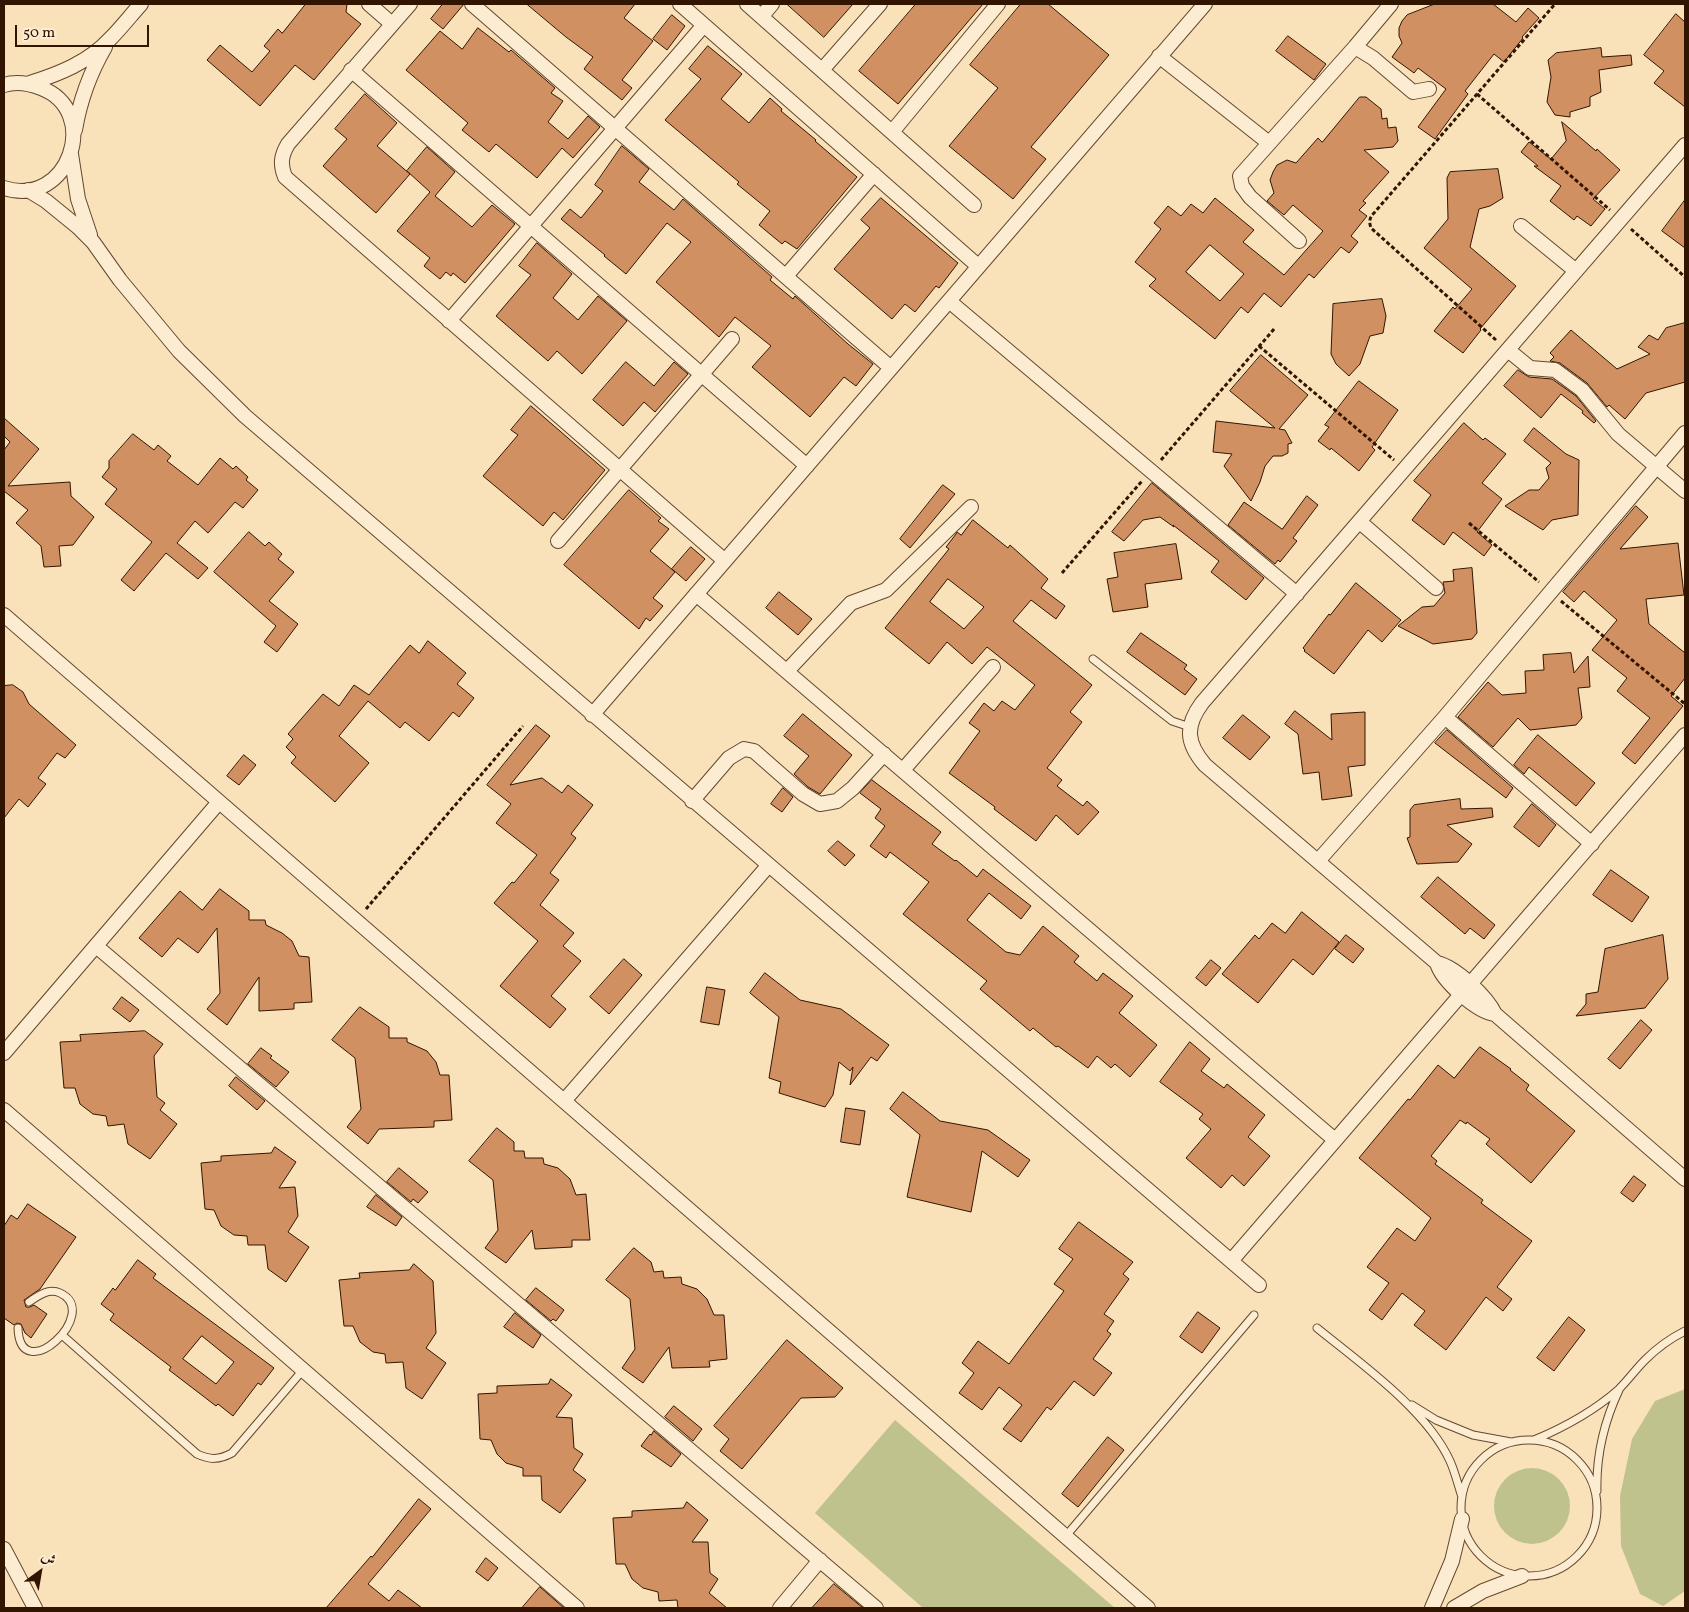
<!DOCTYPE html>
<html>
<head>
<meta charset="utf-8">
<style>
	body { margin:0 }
	#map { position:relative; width:1689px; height:1612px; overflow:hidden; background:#f9e1ba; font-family:Vollkorn,Amiri,serif }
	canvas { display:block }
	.frame { position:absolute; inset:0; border:5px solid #321500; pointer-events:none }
	.north { position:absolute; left:15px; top:1547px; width:50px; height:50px; -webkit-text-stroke:4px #fbecd2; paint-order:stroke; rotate:32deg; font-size:14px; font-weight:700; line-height:20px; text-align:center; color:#321500 }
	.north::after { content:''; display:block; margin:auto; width:18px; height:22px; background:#321500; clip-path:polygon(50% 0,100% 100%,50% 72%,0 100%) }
	.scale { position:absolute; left:15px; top:25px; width:134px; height:22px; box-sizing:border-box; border:2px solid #321500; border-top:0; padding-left:6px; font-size:15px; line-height:18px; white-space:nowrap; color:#321500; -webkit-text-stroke:4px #fbecd2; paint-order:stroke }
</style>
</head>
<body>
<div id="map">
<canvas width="1689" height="1612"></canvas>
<div class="frame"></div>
<div class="north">ش</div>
<div class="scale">50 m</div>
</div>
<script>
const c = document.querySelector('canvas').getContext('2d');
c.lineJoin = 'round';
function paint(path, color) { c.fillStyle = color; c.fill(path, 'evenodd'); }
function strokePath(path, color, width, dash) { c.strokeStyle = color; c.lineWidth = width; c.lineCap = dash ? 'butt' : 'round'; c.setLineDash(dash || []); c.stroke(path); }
paint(new Path2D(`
	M1685,1389v202l-22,15 -23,-12 -19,-48 -1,-50 12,-57 23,-38z
	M895,1420l220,188h-192l-108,-95z
	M1494 1506a38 38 0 1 1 76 0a38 38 0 1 1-76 0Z`), '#c0c28e');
const building = new Path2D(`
	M306,4h41l-1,8 15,12 -47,56 -19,-15 -35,41 -53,-46 13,-15 32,27 18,-21 -6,-5 14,-17 4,4z
	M443,4h21l-21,25 -12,-10z
	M527,4h108l-11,14 29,23 -31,39 10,8 -10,12 -38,-31 9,-12 -27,-20z
	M787,4h66l-29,33z
	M916,4h67l-85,100 -39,-33z
	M1021,4h27l61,51 -78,92 15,12 -33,40 -64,-53 49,-58 -28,-23z
	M1435,4h58l23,18 12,-14 11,10 -17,19 1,1 -19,24 -10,-8 -29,37 3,3 -33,45 -17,-12 28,-38 -28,-21 -4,5 -22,-16 10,-14 -3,-7v-8l3,-7 5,-6z
	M1676,14l9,8v85l-31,-24 10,-12 -20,-16z
	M672,15l13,11 -18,24 -14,-11z
	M478,28l31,24 2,-2 44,38 -4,5 12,8 -15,21 20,17 20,-23 12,11 -27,31 -11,-10 -25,30 -41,-34 -7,8 -27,-22 6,-7 -62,-53 34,-39 22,18z
	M1288,36l38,28 -12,16 -38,-29z
	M708,46l34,28 -21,25 28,24 21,-25 12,11 -1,2 35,29 -1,1 42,36 -60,72 -12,-8 -3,3 -23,-19 11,-14 -33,-27 2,-2 -74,-62 36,-41 -12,-10z
	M1601,48l1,9 29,-2 1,10 -33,5 2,22 -11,5v9l-20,6v5l-15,-2 -8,-13 4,-25 -3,-17 8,-7z
	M365,94l32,29 -20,23 33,28 -34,39 -53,-47 24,-27 -12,-10z
	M1360,97h6l15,12 1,10 5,-1 1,10 8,-1 2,14 -5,6 -29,3 25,22 -26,29 3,2 -7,7 8,6 -16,20 7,6 -9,11 -8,-6 -27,31 -5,-4 -28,33 -17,-14 -16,20 -7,-6 -26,32 -66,-53 7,-7 -21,-17 26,-33 -7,-6 14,-17 13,10 10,-12 12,9 12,-15 39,32 -11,12 41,33 39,-44 -30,-26 -9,10 -17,-14 7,-8 -4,-13 3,-8 4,-7 10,-5 9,3 22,-25 4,4zM1210,245l34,29 -24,27 -34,-29z
	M1562,122l34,29 1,-2 23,21 -27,29 12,10 -14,17 -14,-10 -3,4 -24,-19 11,-15 -27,-20h4l-17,-14 8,-10 22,17 15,-18z
	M622,146l27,23 -10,13 35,28 9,-11 89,78 -2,3 23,19 2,-3 53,48 25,20 -17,22 -12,-9 -34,40 -58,-50 19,-21 -36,-29 -16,20 -63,-55 35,-40 -24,-19 -41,51 -22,-18 1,-1 -44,-36 9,-10 11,9 22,-27 -8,-6z
	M427,147l28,25 -20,24 37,31 20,-22 23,19 -50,59 -12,-10 -2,3 -5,-4 -6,7 -16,-13 6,-8 -33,-27 33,-39 -23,-21z
	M1498,169l5,29 -13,8 -11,3 -9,38 46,39 -36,43 1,1 -18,23 -29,-22 19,-24 2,2 17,-20 -48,-41 24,-29 -1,-41 3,-6z
	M881,198l77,65 -19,25 -3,-2 -21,26 -10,-8 -13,15 -58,-50 36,-41 -9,-8z
	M1685,200v48l-23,-17z
	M537,243l35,31 -19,24 25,22 20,-24 29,25 -45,53 -25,-23 -9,10 -52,-45 35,-41 -12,-9z
	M1382,299l4,17 -3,17 -13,3 -10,28 -11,12 -13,-12 -5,-10 2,-50z
	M1685,323v59l-39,11 -21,26 -16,-14 -2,2 -20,-24 -27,-20 -10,-2 4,-4 -4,-4 21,-23 46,39 33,-15 -12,-7 11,-12 9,5 8,-12z
	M1261,355l47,40 -29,34 6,1 7,13 -4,1v9l-6,3h-9l-8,10 -5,16 -9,19 -27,-35 8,-12 -19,-2 3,-31 59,7 -45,-37z
	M626,362l28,24 20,-24 14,12 -33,38 -11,-10 -21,24 -30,-26z
	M1518,370l11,7 23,2 24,17 20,25 -2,2 -12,-10 1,-2 -22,-17 -20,24 -37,-32z
	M1359,381l39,29 -26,37 3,3 -16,21 -28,-23 -1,2 -12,-9 11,-14 -4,-2z
	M531,406l74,64 -42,50 -9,-8 -11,14 -60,-50 35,-41 -7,-5z
	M4,418l35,31 -31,37 62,-4 1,14 23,21 -21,28 -14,1 2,20 -17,1 -3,-21 -25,-23 12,-13 -24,-19v-41l6,-8 -6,-6z
	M1464,423l19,17 2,-2 21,16 -24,29 20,16 -25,33 15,13 -8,11 -31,-24 -9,13 -32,-25 19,-25 -17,-14z
	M1534,428l32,26 13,6 -1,55 -26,5 -9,10 -38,-24 24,-16h10l10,-12 -3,-10 5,-5 -27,-22z
	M133,434l21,16 4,-5 13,11 -4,5 31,24 22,-27 13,11 3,-3 12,11 -2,3 12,10 -15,18 -8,-6 -27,31 -13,-12 -18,22 31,25 -10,11 -32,-26 -32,38 -13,-11 31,-38 -47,-38 12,-15 -15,-12 7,-9v-7z
	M1152,483l112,95 -18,22 -35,-28 8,-11 -46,-36 1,2 -14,-10 -17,3 -19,21 -12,-9z
	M943,485l12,9 -45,54 -10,-9z
	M629,490l32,28 -3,3 11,8 -19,22 25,21 -22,26 10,8 -13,15 -4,-3 -7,11 -75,-64z
	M1307,496l11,9 -25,33 4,3 -17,21 -2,-2 -3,4 -47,-39 16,-23 38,27z
	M1636,506l12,11 -28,32 58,-6 6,52 -38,4 3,25 36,29v25l-14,18 12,10 -48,58 -13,-11 28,-35 -33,-27 10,-13 -35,-28 25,-30 -33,-29 -10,11 -11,-10z
	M973,520l35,28 2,-3 38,34 -7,9 24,18 -9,13 -25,-19 -18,21 79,64 -22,27 12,10 -35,46 15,12 -5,6 26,20 4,-5 12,11 -21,23 -22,-20 -20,26 -42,-32 1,-2 -46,-34 31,-42 -11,-8 15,-20 10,8 8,-10 13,9 20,-25 -48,-38 -15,17 -25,-22 -18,22 -44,-36 64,-79 -3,-2 10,-13 1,-2 4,3zM948,579l36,28 -20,22 -34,-27z
	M249,532l16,14 4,-4 13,12 -4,5 16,13 -25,29 29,23 -21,28 -13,-10 12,-16 -62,-54z
	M1176,544l6,35 -37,5 3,23 -35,5 -6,-33 11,-2 -4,-24z
	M691,547l14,12 -19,22 -14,-12z
	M1472,568l5,65 -5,6 -39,5 -35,-18 24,-19 12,-1 11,-13 -2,-11 11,-1 -1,-11z
	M1356,583l45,37 -19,22 -14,-12 -34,44 -30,-23 1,-1 -2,-2 26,-34 1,1z
	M779,592l33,27 -14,16 -32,-27z
	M1141,633l46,32 -3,4 13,10 -12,16 -58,-43z
	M428,641l38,32 -9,11 17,14 -15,19 -6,-5 -24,29 -24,-19 -5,6 -32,-27 -29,35 30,27 -34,39 -44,-39 5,-6 -10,-10 7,-8 -5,-5 35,-40 16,12 15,-21 15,10 41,-50 9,8z
	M1571,653l3,20 14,-17 2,31 -12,1 4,30 -6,7 -46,5 -12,-12 -25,29 -35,-30 30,-35 14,13 24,-2 -1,-22 19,-1 -1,-15z
	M13,685l10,7 6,12 47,41 -11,13 -8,-5 -19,25 8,6 -18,23 -9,-8 -15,19v-132z
	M1295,711l37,29 -1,-26 34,-2v53l-17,2 4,29 -30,4 -3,-28 -16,2 -5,-40 -13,-10z
	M803,714l49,41 -32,39 -12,-7 -14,-13 15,-18 -25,-20z
	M1243,715l27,22 -20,23 -27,-22z
	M536,725l14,11 -40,49 32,-7 20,15 6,-8 25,20 -22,29 5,4 -26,35 9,7 -19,25 34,28 -11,13 18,15 -30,35 15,13 -16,19 -50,-42 38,-45 -44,-38 18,-21 2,1 23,-28 -41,-32 15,-19 -24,-19z
	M1447,730l66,58 -7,10 -71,-55z
	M1538,735l57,48 -19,23 -47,-39 -5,7 -10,-9z
	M244,755l12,10 -17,20 -12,-9z
	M872,780l69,52 -9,12 23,17 1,-1 21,17 6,-8 48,37 -10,13 -32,-26 -22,27 39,32 14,3 23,-29 36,30 -5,6 23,19 6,-8 30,23 -14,17 38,32 -27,32 -15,-13 -4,4 -14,-12 -9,12 -30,-22 -2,1 -23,-19 -3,3 -50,-42 7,-8 -84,-67 26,-32 -39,-30 -4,6 -16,-12 15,-20 -10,-8 6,-9 -21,-16z
	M783,788l10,9 -11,15 -11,-8z
	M1460,799l1,10 31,-1 1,9 -46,8 25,19 -14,18 -41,2 -10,-26 3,-1v-27l4,-5z
	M1532,804l24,21 -17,22 -25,-20z
	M838,841l17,14 -10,11 -17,-15z
	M1611,870l38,27 -17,25 -39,-27z
	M1438,877l57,48 -11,14 -14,-11 -5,6 -44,-37z
	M220,889l29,22v9h16l1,5 16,8 10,8 7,15 10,1 3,45 -18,1v6l-35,2v-34l-32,48 -20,-16 13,-16 -3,-65 -19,25 -20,-15 -16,19 -23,-19 41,-47 22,19z
	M1302,912l37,30 -26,33 -20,-16 -35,44 -36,-29 33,-39 4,4 13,-16 13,10z
	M1346,935l18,14 -11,14 -18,-14z
	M1663,935l5,44 -23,29 -69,8 10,-12v-10l12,-2 7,-43z
	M624,959l18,16 -33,39 -19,-17z
	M1211,960l10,8 -15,18 -10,-8z
	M765,973l35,27 41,9 48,36 -12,16 -6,-4 -21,28 3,-18 -3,4 -11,-9 -6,33 -8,12 -46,-14 2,-11 -12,-4 10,-61 -29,-24z
	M707,987l18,3 -6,35 -18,-3z
	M122,997l17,13 -9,12 -17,-13z
	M360,1007l29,20v11h18v4l20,9 9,11 4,13h9l3,45 -18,1v6l-55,2 -11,15 -21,-17 14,-18 -6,-51 -23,-18z
	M1641,1020l11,10 -32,39 -12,-10z
	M145,1031l18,13 -9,12 3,41 8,6 -5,7 17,14 -27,35 -22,-15 -4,-20 -16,2 -2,-10 -13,-2 -13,-10 -5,-16h-11l-4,-46 21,-1 -1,-6z
	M1190,1042l20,17 -9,12 23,17 3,-4 38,31 -17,22 22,19 -26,30 -12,-11 -11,13 -35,-30 25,-29 -12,-10 4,-5 -43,-32z
	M1480,1047l31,22 -1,1 19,15 -3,5 49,41 -44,52 -45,-39 4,-5 -23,-17 -1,2 -6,-4 -29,36 6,5 -2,3 48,36 -2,3 51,38 -35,46 15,12 -9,12 -17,-14 -40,53 -32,-25 11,-14 -23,-18 -20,27 -13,-10 20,-27 -22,-16 30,-39 18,13 16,-23 -72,-60 49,-59 2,1 28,-35 16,13z
	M261,1048l11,8 -2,2 19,14 -13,15 -28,-23z
	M236,1077l29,24 -8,9 -28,-24z
	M903,1092l37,29 48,9 42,30 -12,17 -36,-26 -11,61 -64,-15 13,-62 -30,-26z
	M846,1108l19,3 -5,34 -19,-3z
	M497,1128l17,14v9h10l1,7h18l1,6 14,4 12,11 6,16 10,-1 4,46h-18v7l-37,2 -3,-19 -26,33 -21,-15 13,-18 -5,-50 -24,-19z
	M275,1147l21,15 -17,26 16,-1 3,29 -10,16 21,15 -23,35 -18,-13 -3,-24h-17l-1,-9 -13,-1 -13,-9 -7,-16 -9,-1 -4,-46 20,-2v-5l50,-3z
	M399,1168l29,24 -10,11 -5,-4 -2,3 -24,-20z
	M1634,1176l12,9 -13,17 -12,-9z
	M376,1195l26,22 -6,9 -29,-19z
	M28,1204l48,33 -36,52 -16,11 2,7h4l4,-2 13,9 -16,24 -6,-5 -4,-9 -4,-1 -3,2 -10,-7v-92l7,-11 6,4z
	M1079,1222l54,40 -10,12 6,5 -25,35 10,7 -7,10 4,3 -18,25 19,14 -18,23 -20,-15 -23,29 -4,-3 -26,35 -18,-13 19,-24 -23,-18 -17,23 -23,-17 15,-20 -12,-10 16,-22 31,23 55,-73 -10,-7 19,-25 -14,-10z
	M634,1248l17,14 3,10 9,-1 1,7 17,-1 1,7 15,5 10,10 7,16h10l3,44 -18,2 1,6 -38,1 -3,-21 -26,36 -21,-15 13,-19 -5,-50 -24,-19z
	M138,1260l18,14 -3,4 121,90 -13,17 -3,-2 -25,33 -15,-12 -2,2 -13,-10 -34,-26 2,-3 -61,-47 4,-6 -13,-10 12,-16 2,2zM202,1336l32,26 -18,22 -33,-25z
	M414,1264l19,17 3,52 -10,15 20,15 -24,36 -16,-11 -3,-26 -17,1 -1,-9 -12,-2 -13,-10 -7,-16h-9l-5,-46 21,-2 -1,-5 50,-3z
	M536,1288l28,22 -8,11 -3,-2 -2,2 -25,-21z
	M1198,1312l22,16 -18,25 -22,-16z
	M515,1313l26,22 -8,13 -29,-21z
	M1569,1317l16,13 -31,41 -17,-13z
	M787,1340l56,48 -8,9 -34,1 -59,71 -22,-18 9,-12 -15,-13z
	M551,1379l21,16 -16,22 16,1 2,30 9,6 -10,16 13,10 -26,33 -18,-13 -1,-24h-18v-8l-17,-5 -9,-9 -6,-14 -11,-1 -2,-45 19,-1v-7l51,-2z
	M674,1406l28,23 -9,12 -28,-24z
	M654,1431l27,23 -10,13 -30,-21 9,-12 1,1z
	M1108,1437l16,13 -46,57 -16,-13z
	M419,1499l12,10 -63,75 21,17 9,-11 24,18h-96l45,-52 1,1z
	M687,1502l21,18 -16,22h16l2,31 8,6 -9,14 18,15h-49l-1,-8 -18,1 -1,-9 -15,-4 -11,-9 -7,-15h-9l-3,-46 19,-1v-6l51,-3z
	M486,1558l12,10 -10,13 -12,-9z
	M834,1584l29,24h-51z
	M540,1587l24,21h-42z`);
paint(building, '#d19062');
strokePath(building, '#321500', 1);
const service = new Path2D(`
	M1093,659l79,62 18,6
	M18,1328c2,62 85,-16 42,-35 -11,-5 -21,2 -31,9
	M1317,1328c43,35 110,82 133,133 5,11 8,24 12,36
	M62,1335l135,119c13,6 22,6 35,-1l71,-83
	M1412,1405l24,15 37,15 38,7
	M1534,1440c31,-13 59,-28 85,-51 9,-9 17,-20 26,-29 11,-11 26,-22 40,-29
	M1461 1508a68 68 0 1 1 136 0a68 68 0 1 1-136 0Z
	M1597,1491c-1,-36 7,-69 22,-101
	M1065,1537l189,-222`);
const minor = new Path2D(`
	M369,4l23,20
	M410,4l-122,140c-7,12 -8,20 -3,33l440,384
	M472,4l419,364
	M680,4l298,262
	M747,4l227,201
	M762,16l10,-12
	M1355,47l18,11 40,34 16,-3
	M1159,56l110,87
	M351,70l456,396
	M822,70l58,-66
	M30,83c29,-9 59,-21 80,-44 11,-11 21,-24 31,-35
	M4,85c12,-4 24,-2 37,3 61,23 28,121 -37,100
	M75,130c5,-30 15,-57 30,-83
	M892,132l106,-128
	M1685,145l-483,558c-17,23 -16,40 3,62l232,198c19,4 50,34 58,51l190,165
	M71,154l7,45 12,36
	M28,190l18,11 32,26 15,15 27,38 59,71 66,65 1014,869
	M1521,226l55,45
	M1299,241l-49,-44 -8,-11 -2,-10 115,-129 36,-43
	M786,276l88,-102
	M949,301l348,293
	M449,321l255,-296
	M1508,350l22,18 25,2 27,20 36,44 67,57
	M1360,522l76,66
	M558,541l174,-202
	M696,594l639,546
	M4,615l1144,993
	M787,671l64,-68 35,-13 85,-83
	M592,715l613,-711
	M1445,717l147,127
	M903,770l90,-103
	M692,801l37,-43 15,-9 10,2 49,43 17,10 17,-3 16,-13 31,-34
	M1318,861l127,-144 240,-284
	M96,946l780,662
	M1437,963c5,18 40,49 58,51
	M4,1053l215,-251
	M564,1101l204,-235
	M4,1110l573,498
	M1231,1261l454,-526
	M4,1549l31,59
	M780,1608l40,-48
	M1432,1608l20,-47 10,-42
	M1454,1608l29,-17 39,-15`);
strokePath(service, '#64482e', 9);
strokePath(minor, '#64482e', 16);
strokePath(new Path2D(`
	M1477,94l133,116
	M1631,229l54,48
	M1496,340l-125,-112c-2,-6 -2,-10 3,-15l181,-209
	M1259,346l135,114
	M1161,460l114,-132
	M1469,523l70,59
	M1062,573l80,-92
	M1561,601l124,103
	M366,909l157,-183`), '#321500', 3, [4, 2.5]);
strokePath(service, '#fbecd2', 7);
strokePath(minor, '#fbecd2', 14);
</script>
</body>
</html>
